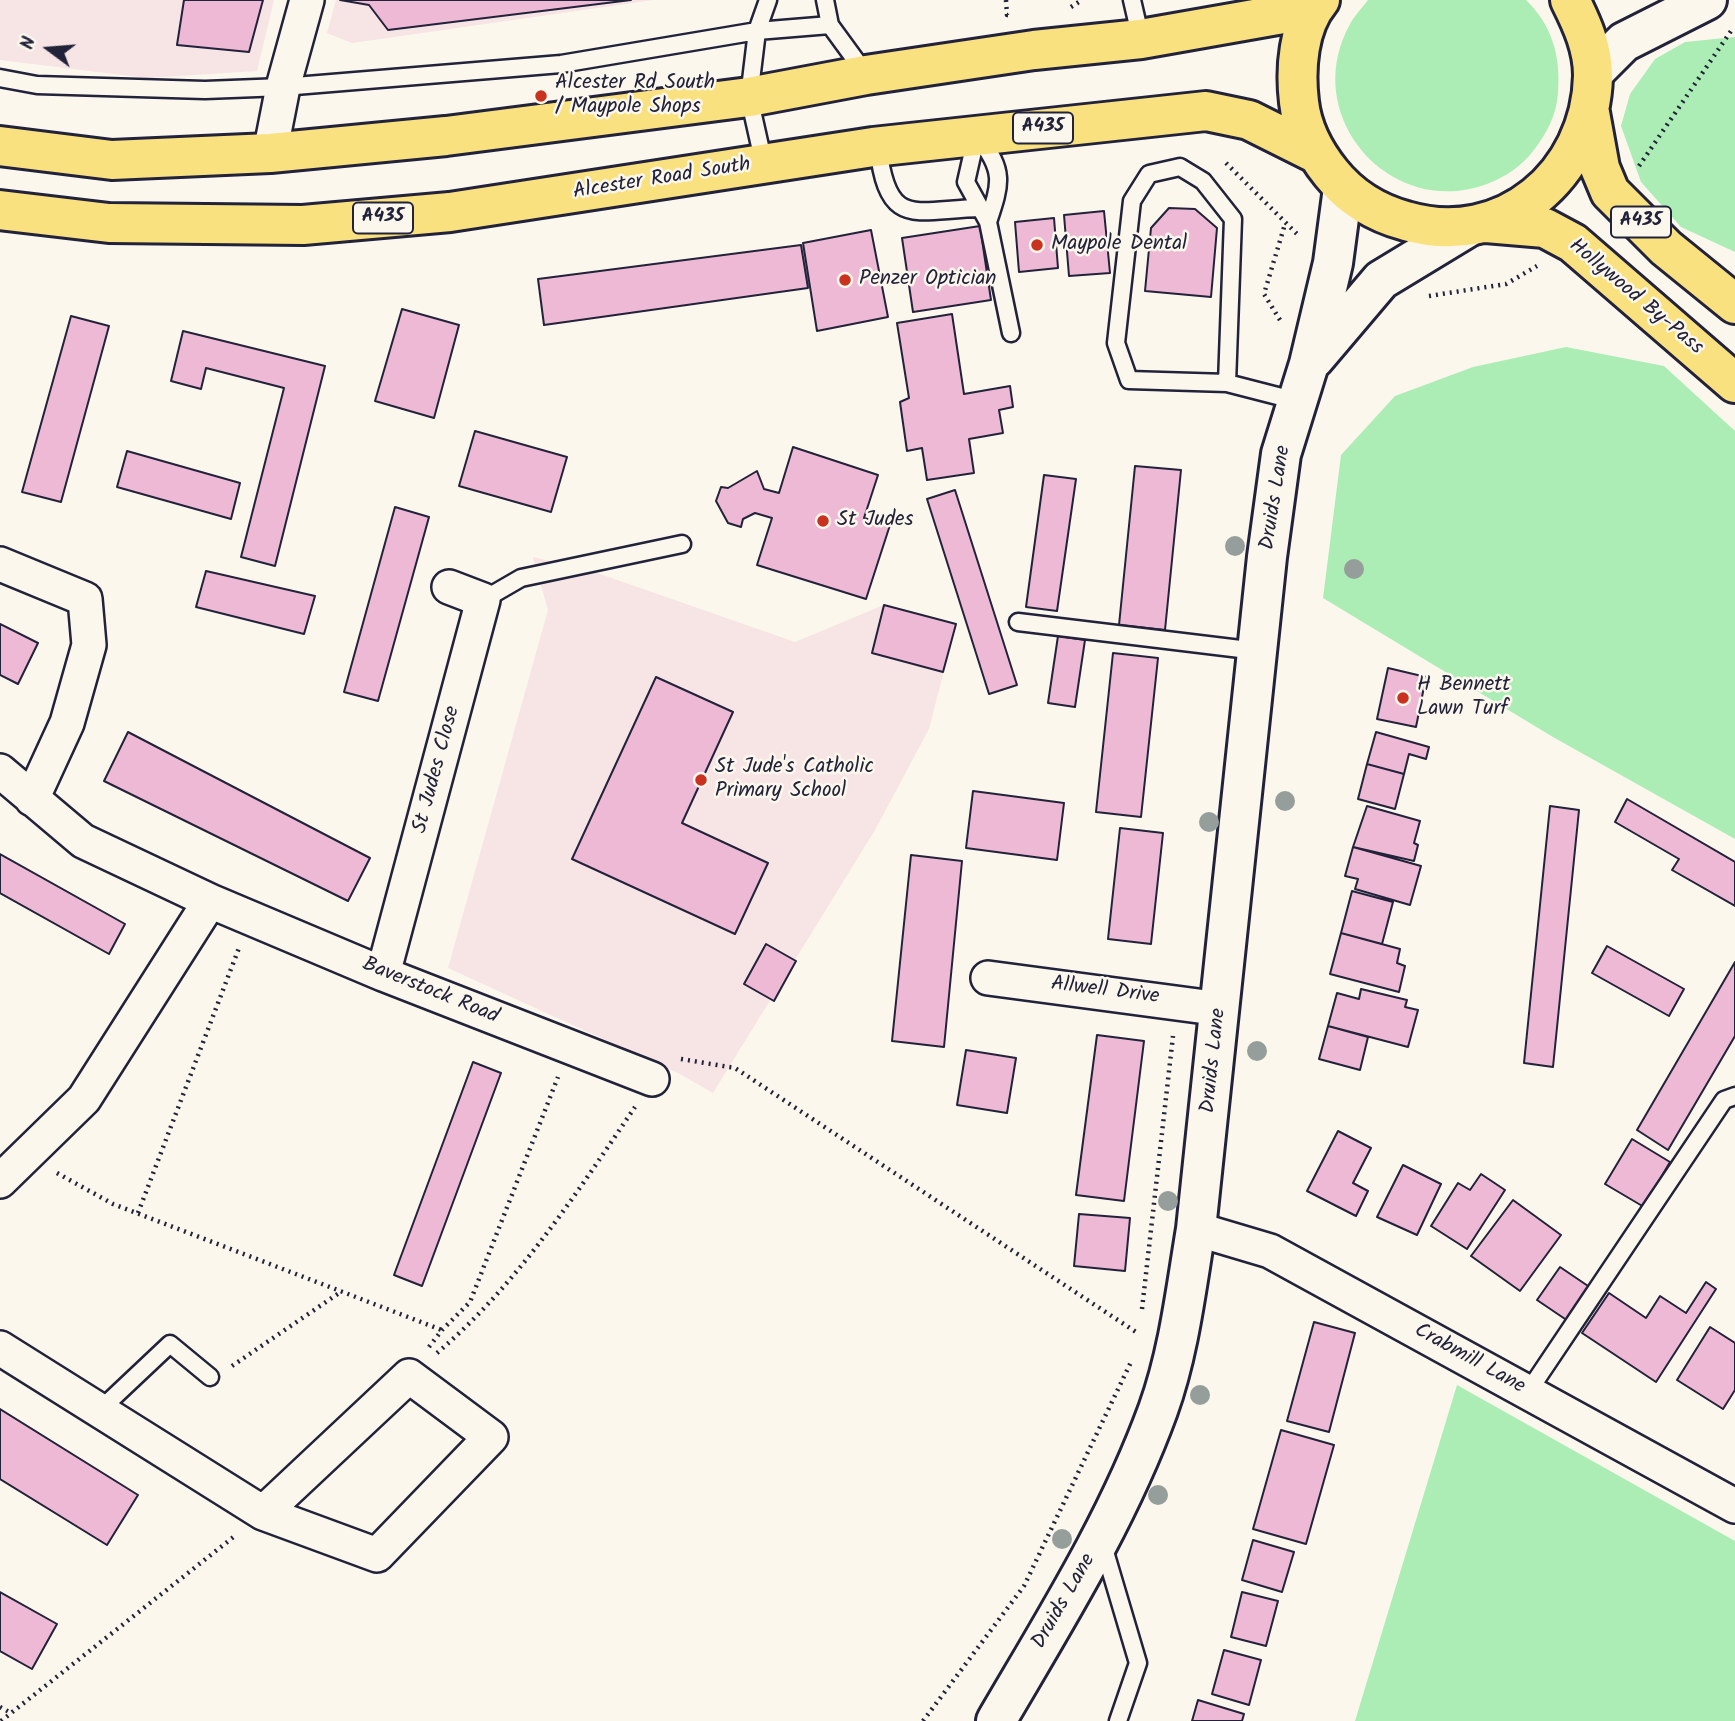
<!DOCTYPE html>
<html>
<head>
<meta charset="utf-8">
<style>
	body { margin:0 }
	#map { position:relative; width:1735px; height:1721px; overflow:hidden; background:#fbf7ec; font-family:Kalam,sans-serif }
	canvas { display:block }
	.north { position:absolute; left:14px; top:14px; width:70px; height:70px; -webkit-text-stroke:5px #fbf7ec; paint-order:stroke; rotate:286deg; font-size:19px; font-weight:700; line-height:28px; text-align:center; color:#22223b }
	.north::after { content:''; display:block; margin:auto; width:24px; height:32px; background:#22223b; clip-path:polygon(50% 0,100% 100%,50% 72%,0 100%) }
</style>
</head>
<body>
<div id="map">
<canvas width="1735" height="1721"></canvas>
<div class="north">N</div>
</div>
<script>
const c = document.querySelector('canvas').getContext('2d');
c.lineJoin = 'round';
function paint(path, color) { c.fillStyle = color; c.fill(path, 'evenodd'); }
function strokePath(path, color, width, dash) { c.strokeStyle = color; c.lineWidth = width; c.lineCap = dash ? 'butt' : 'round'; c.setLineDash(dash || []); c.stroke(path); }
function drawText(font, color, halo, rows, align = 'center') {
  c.font = font + ' Kalam,sans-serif'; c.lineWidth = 5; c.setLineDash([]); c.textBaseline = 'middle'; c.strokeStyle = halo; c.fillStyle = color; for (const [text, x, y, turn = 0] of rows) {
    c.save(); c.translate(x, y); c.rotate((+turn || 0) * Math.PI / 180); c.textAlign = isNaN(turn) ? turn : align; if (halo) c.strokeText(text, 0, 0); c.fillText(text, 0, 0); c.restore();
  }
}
paint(new Path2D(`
	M0,0h274l-17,71 -110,7 -147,-18z
	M336,0h317l-301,43 -25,-10z
	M533,557l67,17 195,68 89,-37 72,19 -27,105 -54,101 -162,263 -33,-19 -232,-106 100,-358z`), '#f7e4e5');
paint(new Path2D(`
	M1368,0h158c26,25 35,57 32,92 -1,22 -11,41 -24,58 -12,16 -29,27 -47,34 -96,36 -187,-67 -138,-158 4,-9 13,-18 19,-26z
	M1735,37v215l-54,-25 -40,-45 -20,-56 9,-32 25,-35 30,-17z
	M1566,347l98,19 71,65v408l-182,-102 -230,-139 18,-143 54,-59 78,-29z
	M1457,1385l278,156v180h-380z`), '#acedb5');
const building = new Path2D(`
	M184,0h79l-14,52 -72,-7z
	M340,0h291l-243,30 -19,-25z
	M1169,208l26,1 22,19 -6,69 -66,-6 6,-63z
	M1104,211l6,62 -41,3 -5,-61z
	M1054,218l4,50 -39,4 -4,-50z
	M980,226l11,74 -78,12 -11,-74z
	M871,230l17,87 -71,14 -14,-88z
	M801,245l7,43 -264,37 -6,-46z
	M402,309l57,16 -25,93 -59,-17z
	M952,314l12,80 46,-8 3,21 -14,3 4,23 -34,6 5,34 -47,7 -5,-32 -15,3 -7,-49 9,-4 -12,-75z
	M71,316l38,10 -48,176 -39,-10z
	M183,331l142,35 -50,200 -34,-9 43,-169 -78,-20 -5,21 -30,-8z
	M475,431l92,26 -16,55 -92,-26z
	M793,447l85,28 -14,43 26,7 -24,74 -109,-34 15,-47 -17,-5 -12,6 -2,8 -13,-4 -12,-22 5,-14 7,1 29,-17 7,18 15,4z
	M127,451l113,32 -9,36 -114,-32z
	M1135,466l46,4 -16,160 -46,-5z
	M1044,475l32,4 -19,132 -31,-4z
	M955,490l62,195 -28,9 -62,-195z
	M395,507l34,10 -51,184 -34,-9z
	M206,571l109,25 -11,38 -108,-27z
	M884,605l72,19 -13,48 -71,-19z
	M0,624l38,19 -20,41 -18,-9z
	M1058,636l27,4 -10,67 -27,-4z
	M1113,653l45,5 -17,159 -45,-5z
	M1388,668l38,9 -10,50 -39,-8z
	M656,677l77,35 -51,111 86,40 -33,71 -163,-75z
	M128,732l242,126 -22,43 -244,-120z
	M1376,732l53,15 -3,12 -17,-5 -5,20 -37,-10z
	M1367,764l37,10 -9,35 -37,-10z
	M973,791l91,12 -7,57 -91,-12z
	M1627,799l108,63v44l-63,-36 7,-11 -64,-37z
	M1367,806l53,15 -6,22 4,2 -4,16 -61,-14z
	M1550,806l29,4 -26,257 -29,-4z
	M1120,828l43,5 -12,111 -43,-5z
	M1353,847l68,19 -11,39 -55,-16 3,-10 -13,-3z
	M0,854l125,70 -16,30 -109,-61z
	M911,855l51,6 -18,186 -52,-6z
	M1352,891l41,11 -11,42 -41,-11z
	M1341,933l59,16 -3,14 8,3 -6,26 -69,-18z
	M766,944l30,17 -22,40 -30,-17z
	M1607,946l77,43 -15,27 -77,-43z
	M1735,962v74l-67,114 -31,-20z
	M1361,989l46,11 -2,7 13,3 -10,37 -80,-21 9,-33 22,6z
	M1328,1026l40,11 -8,33 -41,-11z
	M1097,1035l47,6 -20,160 -48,-6z
	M966,1050l50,8 -9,55 -50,-8z
	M473,1062l28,11 -79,213 -28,-11z
	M1338,1131l33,17 -18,35 15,8 -12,25 -49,-25z
	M1632,1139l38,23 -26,45 -39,-23z
	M1403,1165l38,19 -24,51 -40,-18z
	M1481,1174l24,16 -38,59 -36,-23 27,-43 12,7z
	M1513,1200l48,35 -41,56 -49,-35z
	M1079,1214l51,4 -5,53 -51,-5z
	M1560,1267l31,21 -23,33 -31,-21z
	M1706,1282l10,7 -60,93 -74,-49 27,-40 37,25 14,-22 26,17z
	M1314,1322l41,11 -26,99 -42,-11z
	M1710,1327l25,16v47l-12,19 -46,-29z
	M0,1409l138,86 -31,50 -107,-66z
	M1281,1430l53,15 -28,99 -53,-15z
	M1253,1540l41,12 -12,40 -40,-12z
	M0,1592l57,32 -25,45 -32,-18z
	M1242,1592l36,9 -12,45 -35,-9z
	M1224,1650l37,10 -12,45 -37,-11z
	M1198,1700l46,14 -2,7h-50z`);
paint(building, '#eeb9d5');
strokePath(building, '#22223b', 2);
const lane = new Path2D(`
	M825,0l5,25 35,48
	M1132,0l9,39
	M0,78l37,7 168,5 78,-3 278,-23 196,-33 73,-6
	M978,137c27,34 23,46 10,85
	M976,138l-10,44 22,40 23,111
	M878,147c10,84 37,62 103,61
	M764,164l-15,-67 8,-66 11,-31
	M1227,383l6,-164 -30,-38 -23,-14 -31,7 -17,27 -16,142 13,37 98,3 70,18
	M483,600l38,-22 161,-34
	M1018,622l239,29
	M1528,1392l196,-292 11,-4
	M100,1410l70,-66 40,33
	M1103,1545l35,118 -20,58`);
const street = new Path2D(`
	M270,153l13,-66 24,-87
	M0,564l85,35 4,46 -22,78 -35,76
	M0,771l83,70 127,60 -126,198 -84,82
	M210,901l173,73 269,105
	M383,974l100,-374 -34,-13
	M988,978l233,31
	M1196,1229l74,22 465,255
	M0,1348l263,165 114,42 114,-118 -82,-61 -146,137`);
const secondary = new Path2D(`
	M1593,73l31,-31 83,-42
	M1314,359l67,-79 89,-54
	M996,1721c59,-101 122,-201 162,-311 21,-58 28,-121 38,-181l71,-672 14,-103 28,-90 24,-101 10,-75`);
const highway = new Path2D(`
	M1320,0c-22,26 -25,69 -21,102 3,27 15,50 32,71 20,25 45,40 75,48 98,29 185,-47 187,-145 0,-28 -11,-52 -23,-76
	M1590,113l10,55 10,24 56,56 69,56
	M0,146l112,14 158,-7 176,-17 303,-39 117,-22 168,-25 107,-11 136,-24 39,-10
	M0,210l109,13 194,2 147,-13 423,-65 333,-36 43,9 66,33
	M1486,223l59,5 28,15 162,140`);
strokePath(lane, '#22223b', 21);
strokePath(street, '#22223b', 38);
strokePath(secondary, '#22223b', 44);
strokePath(highway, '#22223b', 44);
strokePath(new Path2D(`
	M1006,0l1,15h3
	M1071,7l11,-7
	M1226,163l73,73
	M1639,166l92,-135
	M1429,296l77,-12 31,-18
	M1280,320l-16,-26 21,-70
	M681,1059l54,9 404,266
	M57,1173l56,31 329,126
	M138,1213l101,-265
	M1142,1309l31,-273
	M429,1347l13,-17 28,-28 88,-225
	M437,1353c80,-68 139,-159 198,-246
	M232,1366l110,-75
	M0,1707l11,6
	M1,1721l235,-186
	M923,1721l101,-135 107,-224`), '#22223b', 4.5, [2, 5]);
strokePath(lane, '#fbf7ec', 16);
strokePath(street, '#fbf7ec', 33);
strokePath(secondary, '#fbf7ec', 38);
strokePath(highway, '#fae180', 38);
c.fillStyle = '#969e9c';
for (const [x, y] of [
	[1235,546],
	[1354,569],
	[1285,801],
	[1209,822],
	[1257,1051],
	[1168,1201],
	[1200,1395],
	[1158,1495],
	[1062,1539]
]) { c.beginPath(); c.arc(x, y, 10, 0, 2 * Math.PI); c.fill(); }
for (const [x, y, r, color] of [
	[541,96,7,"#c8321e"],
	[1037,245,7,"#c8321e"],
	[845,280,7,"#c8321e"],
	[823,521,7,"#c8321e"],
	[1403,698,7,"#c8321e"],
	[701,780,7,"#c8321e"]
]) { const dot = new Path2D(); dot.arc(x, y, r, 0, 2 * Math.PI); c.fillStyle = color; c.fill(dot); strokePath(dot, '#fbf7ec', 2.5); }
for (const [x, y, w] of [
	[1043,128,60],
	[383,218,60],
	[1641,222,60]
]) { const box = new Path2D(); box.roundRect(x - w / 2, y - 15.5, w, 31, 5); c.fillStyle = '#fbf7ec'; c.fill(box); strokePath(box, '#22223b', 2); }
drawText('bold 19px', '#22223b', null, [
	["A435",1043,128],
	["A435",383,218],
	["A435",1641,222]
]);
drawText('21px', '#22223b', '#fbf7ec', [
	["Alcester Rd South",555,84],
	["/ Maypole Shops",555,108],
	["Maypole Dental",1051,245],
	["Penzer Optician",859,280],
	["St Judes",837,521],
	["H Bennett",1417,686],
	["Lawn Turf",1417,710],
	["St Jude's Catholic",715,768],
	["Primary School",715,792]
], 'left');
drawText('21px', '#22223b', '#fbf7ec', [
	["Alcester Road South",662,180,-9],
	["Hollywood By-Pass",1635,298,40],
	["Druids Lane",1277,498,-81],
	["St Judes Close",438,770,-75],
	["Baverstock Road",430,992,22],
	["Allwell Drive",1105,992,7],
	["Druids Lane",1215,1061,-84],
	["Crabmill Lane",1469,1360,29],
	["Druids Lane",1065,1602,-60]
]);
</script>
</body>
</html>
